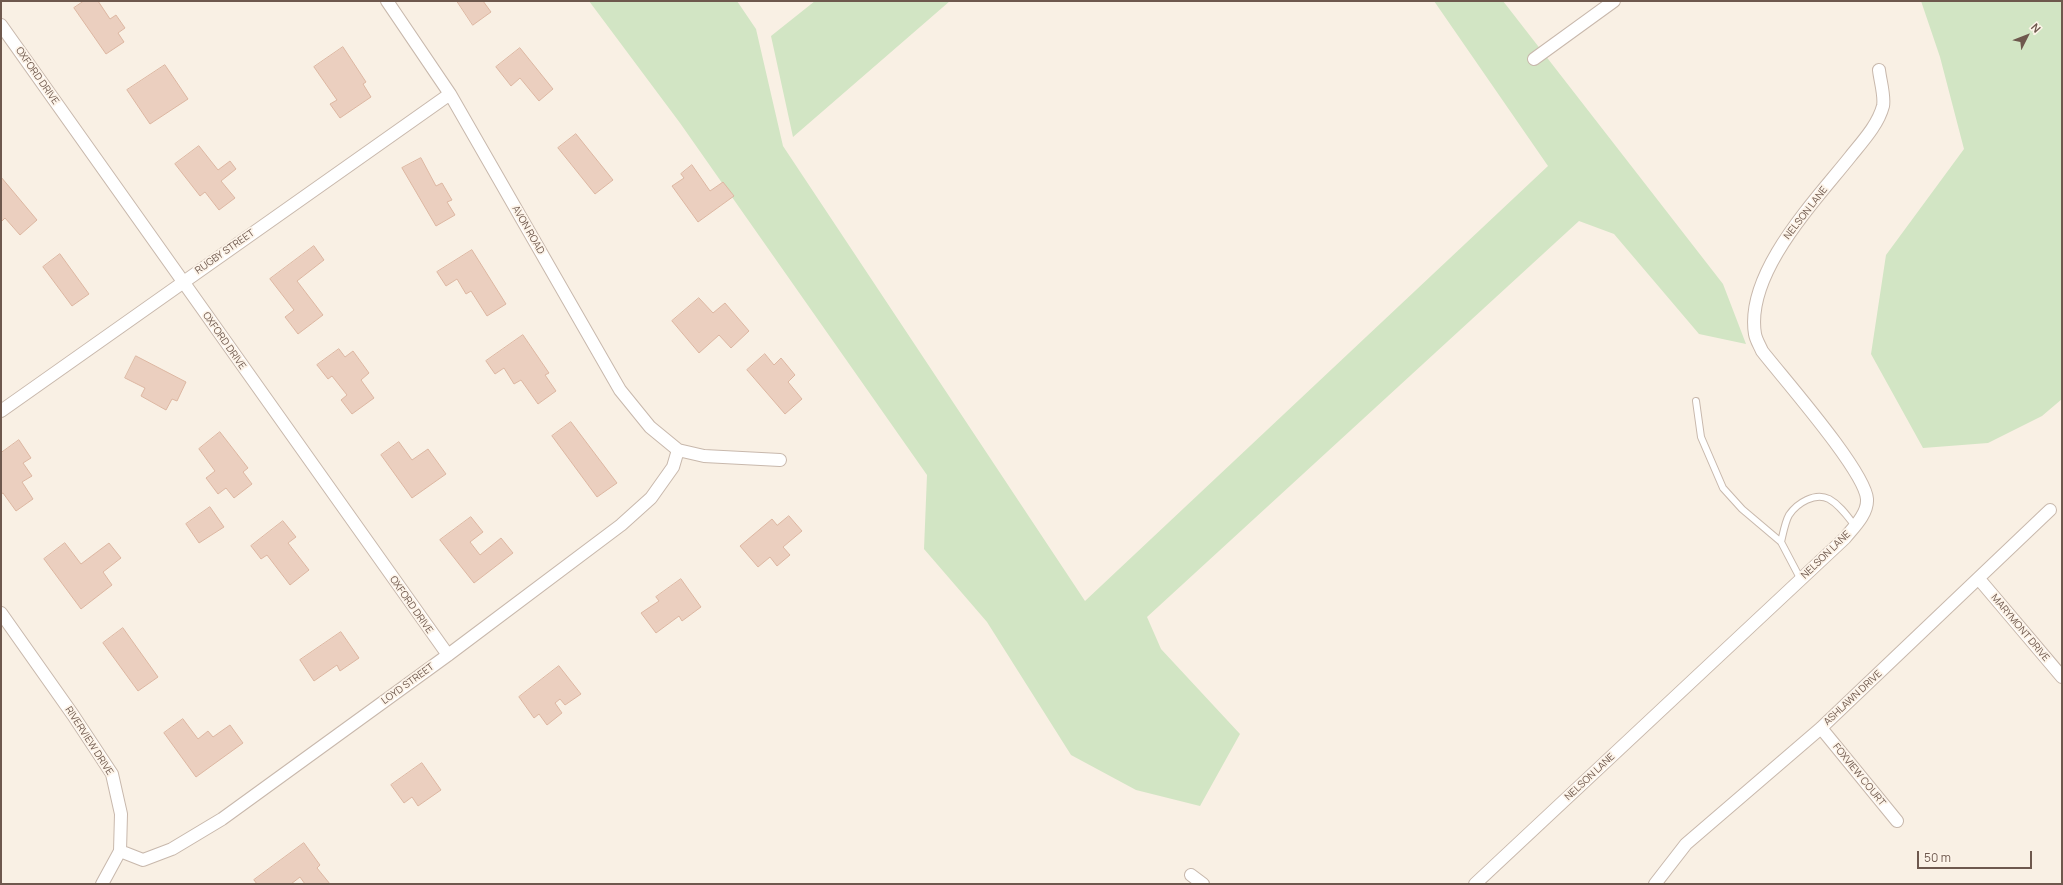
<!DOCTYPE html>
<html>
<head>
<meta charset="utf-8">
<style>
	body { margin:0 }
	#map { position:relative; width:2063px; height:885px; overflow:hidden; background:#f9f0e4; font-family:Manrope,sans-serif }
	canvas { display:block }
	.frame { position:absolute; inset:0; border:2px solid #6e584d; pointer-events:none }
	.north { position:absolute; left:2007px; top:16px; width:40px; height:40px; -webkit-text-stroke:3px #fdf4e9; paint-order:stroke; rotate:48deg; font-size:11px; font-weight:700; line-height:16px; text-align:center; color:#6e584d }
	.north::after { content:''; display:block; margin:auto; width:14px; height:18px; background:#6e584d; clip-path:polygon(50% 0,100% 100%,50% 72%,0 100%) }
	.scale { position:absolute; left:1917px; top:851px; width:115px; height:18px; box-sizing:border-box; border:2px solid #6e584d; border-top:0; padding-left:5px; font-size:12px; line-height:14px; white-space:nowrap; color:#6e584d; -webkit-text-stroke:3px #fdf4e9; paint-order:stroke }
</style>
</head>
<body>
<div id="map">
<canvas width="2063" height="885"></canvas>
<div class="frame"></div>
<div class="north">N</div>
<div class="scale">50 m</div>
</div>
<script>
const c = document.querySelector('canvas').getContext('2d');
c.lineJoin = 'round';
function paint(path, color) { c.fillStyle = color; c.fill(path, 'evenodd'); }
function strokePath(path, color, width, dash) { c.strokeStyle = color; c.lineWidth = width; c.lineCap = dash ? 'butt' : 'round'; c.setLineDash(dash || []); c.stroke(path); }
function drawText(font, color, halo, rows, align = 'center') {
  c.font = font + ' Manrope,sans-serif'; c.lineWidth = 3.5; c.setLineDash([]); c.textBaseline = 'middle'; c.strokeStyle = halo; c.fillStyle = color; for (const [text, x, y, turn = 0] of rows) {
    c.save(); c.translate(x, y); c.rotate((+turn || 0) * Math.PI / 180); c.textAlign = isNaN(turn) ? turn : align; if (halo) c.strokeText(text, 0, 0); c.fillText(text, 0, 0); c.restore();
  }
}
paint(new Path2D(`
	M589,1h148l19,28 27,117 302,455 463,-435 -114,-165h69l220,283 23,60 -47,-10 -85,-100 -35,-13 -432,396 14,32 79,85 -40,72 -64,-16 -65,-35 -84,-133 -63,-73 3,-74 -247,-352z
	M815,1h135l-157,136 -22,-101z
	M1921,1h141v398l-20,17 -54,27 -65,5 -52,-94 15,-99 78,-106 -24,-92z`), '#d2e5c4');
const building = new Path2D(`
	M84,1h14l12,18 6,-4 9,13 -7,5 6,9 -18,12 -32,-46z
	M457,1h26l8,11 -18,13z
	M343,47l23,35 -3,2 8,13 -31,21 -10,-14 7,-4 -23,-33z
	M520,48l33,41 -14,12 -19,-23 -9,8 -15,-19z
	M165,65l23,34 -38,25 -23,-34z
	M576,134l37,46 -18,14 -37,-46z
	M199,146l19,24 12,-9 6,8 -15,12 14,17 -16,12 -14,-18 -5,4 -25,-32z
	M421,158l15,28 6,-3 10,17 -5,2 8,13 -19,11 -34,-58z
	M692,165l18,26 13,-9 11,14 -36,26 -26,-36 12,-8 -3,-4z
	M1,177l36,43 -17,15 -15,-17 -4,4z
	M314,246l10,14 -27,21 26,34 -25,19 -13,-17 9,-7 -24,-31z
	M472,250l34,54 -19,12 -16,-25 -5,3 -9,-15 -11,7 -9,-14z
	M60,254l29,40 -17,12 -29,-39z
	M699,298l14,15 12,-10 24,28 -18,17 -12,-13 -20,18 -27,-32z
	M523,335l26,38 -4,2 11,16 -18,13 -17,-24 -7,4 -10,-16 -9,6 -9,-13z
	M339,349l6,8 8,-6 16,22 -8,7 13,18 -22,16 -11,-14 6,-5 -15,-19 -4,3 -11,-14z
	M765,354l9,11 7,-7 14,17 -7,7 14,17 -17,15 -38,-44z
	M136,356l50,26 -9,19 -5,-2 -6,11 -25,-14 4,-8 -20,-10z
	M571,422l46,61 -20,14 -45,-61z
	M220,432l28,36 -5,4 9,12 -18,14 -8,-10 -8,6 -12,-16 9,-7 -16,-22z
	M19,440l12,18 -8,5 9,13 -10,6 11,17 -17,12 -13,-18 -2,1v-41z
	M399,442l13,18 16,-11 18,25 -34,24 -31,-43z
	M210,507l14,20 -25,16 -13,-19z
	M789,516l13,15 -19,16 7,8 -13,11 -7,-9 -12,10 -18,-21 32,-27 5,6z
	M471,517l12,15 -13,10 10,13 21,-17 12,15 -39,30 -34,-43z
	M283,521l13,16 -8,6 21,27 -19,15 -23,-30 -6,4 -10,-13z
	M65,543l16,21 28,-21 12,15 -18,14 9,13 -31,24 -37,-50z
	M681,579l20,28 -19,14 -3,-5 -23,17 -15,-20 18,-12 -3,-4z
	M123,628l35,49 -20,14 -35,-48z
	M341,632l18,26 -19,13 -3,-6 -23,16 -14,-21z
	M559,666l22,28 -16,11 -5,-6 -5,4 7,10 -15,12 -8,-11 -5,4 -15,-21z
	M183,719l15,20 10,-8 5,6 17,-12 13,18 -47,34 -32,-44z
	M422,763l19,27 -23,16 -6,-9 -8,6 -13,-18z
	M304,843l16,22 -3,3 13,16h-25l-5,-7 -9,7h-34l-3,-4z`);
paint(building, '#ebcfbf');
strokePath(building, '#dcb6a1', 1);
const service = new Path2D(`
	M1696,401l5,36 22,51 19,21 39,33 20,38
	M1781,542c2,-8 4,-20 8,-27 8,-12 26,-23 40,-16 11,6 19,18 26,27`);
const minor = new Path2D(`
	M1,25l447,630
	M1534,59l80,-58
	M1,411l449,-317
	M678,450l26,6 76,4
	M1979,579l83,98
	M1,613l72,102 39,59 9,40 -1,37 -18,33
	M1821,728l76,93
	M120,851l23,9 29,-11 50,-30 226,-164 173,-130 30,-27 22,-31 5,-17 -28,-23 -30,-37 -170,-296 -63,-93
	M1191,875l12,9
	M1475,884l370,-346c8,-10 23,-24 22,-39 -2,-28 -84,-121 -105,-148 -2,-5 -6,-11 -7,-17 -10,-61 60,-133 95,-177 12,-15 28,-32 33,-51 2,-10 -3,-26 -4,-36
	M1655,884l31,-40 135,-116 229,-218`);
strokePath(service, '#c8b8ac', 8);
strokePath(minor, '#c8b8ac', 14);
strokePath(service, '#fff', 6);
strokePath(minor, '#fff', 12);
drawText('10px', '#6e584d', '#fdf4e9', [
	["OXFORD DRIVE",37,76,55],
	["NELSON LANE",1806,213,-52],
	["AVON ROAD",528,230,60],
	["RUGBY STREET",225,252,-35],
	["OXFORD DRIVE",224,341,55],
	["NELSON LANE",1826,555,-44],
	["OXFORD DRIVE",411,605,55],
	["MARYMONT DRIVE",2020,628,50],
	["LOYD STREET",408,684,-36],
	["ASHLAWN DRIVE",1853,698,-43],
	["RIVERVIEW DRIVE",89,741,57],
	["FOXVIEW COURT",1859,775,51],
	["NELSON LANE",1590,777,-43]
]);
</script>
</body>
</html>
